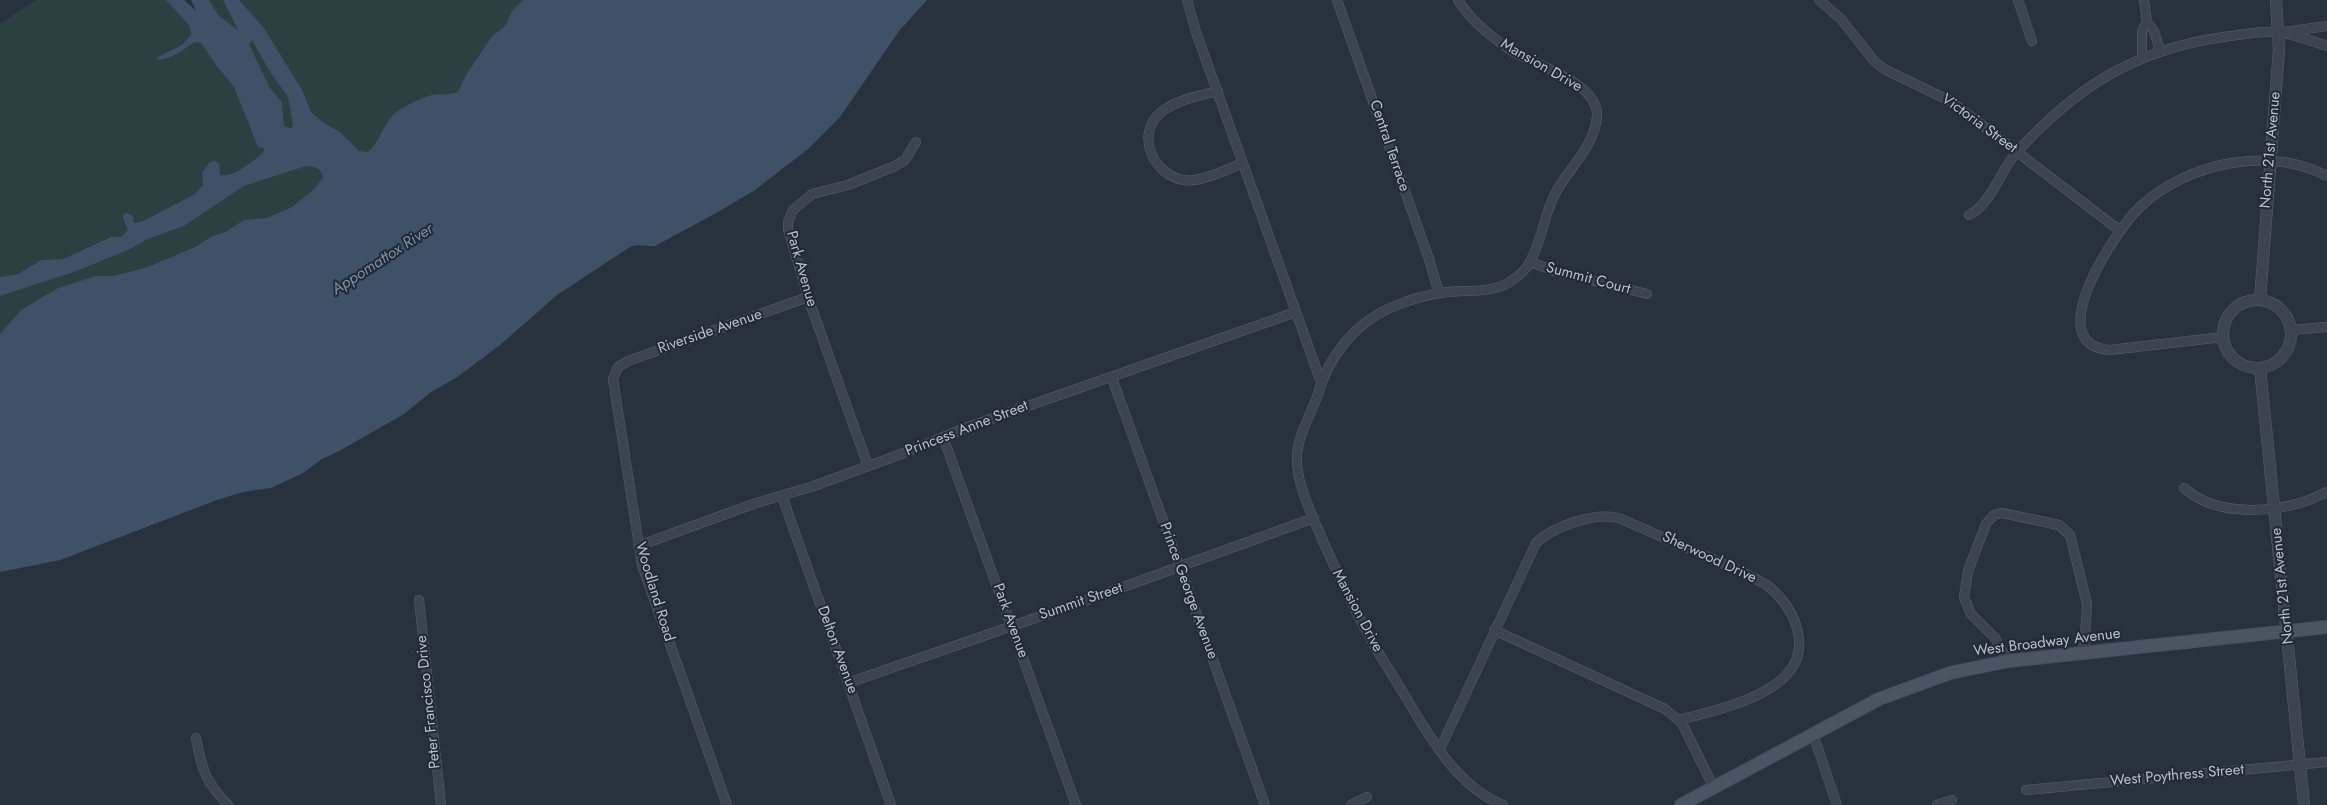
<!DOCTYPE html>
<html>
<head>
<meta charset="utf-8">
<style>
	body { margin:0 }
	canvas { display:block; background:#28323f }
</style>
</head>
<body>
<canvas width="2327" height="805"></canvas>
<script>
const c = document.querySelector('canvas').getContext('2d');
c.lineJoin = 'round';
function paint(path, color) { c.fillStyle = color; c.fill(path, 'evenodd'); }
function strokePath(path, color, width, dash) { c.strokeStyle = color; c.lineWidth = width; c.lineCap = dash ? 'butt' : 'round'; c.setLineDash(dash || []); c.stroke(path); }
function drawText(font, color, halo, rows, align = 'center') {
  c.font = font + ' Jost,sans-serif'; c.lineWidth = 4; c.setLineDash([]); c.textBaseline = 'middle'; c.strokeStyle = halo; c.fillStyle = color; for (const [text, x, y, turn = 0] of rows) {
    c.save(); c.translate(x, y); c.rotate((+turn || 0) * Math.PI / 180); c.textAlign = isNaN(turn) ? turn : align; if (halo) c.strokeText(text, 0, 0); c.fillText(text, 0, 0); c.restore();
  }
}
paint(new Path2D(`
	M36,0h130l23,25 2,10 -9,10 -24,12 4,3 33,-18 6,1 15,22 18,22 24,60 6,1 1,2 -18,17 -22,9 -23,-3 1,12 -8,9 -54,28 -8,1 -10,-5 5,12 -7,7h-10l-48,22 -10,2 -4,-2 -15,4 -6,7 -10,4 -18,3v-253z
	M209,0h14l15,30 -19,-14z
	M239,0h284l-11,11 -7,15 -13,10 -26,39 -8,17c-9,3 -17,2 -26,3 -11,2 -33,13 -40,22 -9,12 -13,25 -24,35l-9,-1 -19,-19 -19,-11 -10,-9 -9,-22 -38,-61z
	M252,40l16,29 20,28 5,29 -2,2 -7,-2 -2,-24 -12,-14 -21,-44z
	M306,166c11,1 13,2 17,12l-9,11 -22,18 -25,11 -23,2 -19,12 -13,4 -15,10 -49,21 -35,9h-17l-75,34 -21,24v-38l74,-24 52,-21 22,-12 36,-13 60,-40z`), '#2b4041');
paint(new Path2D(`
	M166,0h18l12,11 -5,-11h18l10,16 19,14 -15,-30h16l25,28 38,62 9,22 10,9 19,11 19,19 9,1c12,-11 15,-27 26,-38 8,-7 28,-17 38,-19 9,-1 17,0 26,-3l8,-17 26,-39 13,-10 7,-15 11,-11h404l-28,31 -59,86 -32,32 -53,41 -37,22 -63,34c-9,1 -16,-3 -25,1l-73,48 -57,50 -44,33 -25,14 -27,22 -63,36 -19,9 -19,14 -32,15 -28,4 -26,8 -157,60 -60,12v-238l21,-24 37,-22 38,-12h17l35,-9 49,-21 15,-10 13,-4 19,-12 23,-2 25,-11 22,-18 9,-11c-3,-10 -6,-11 -17,-12l-62,20 -60,40 -36,13 -22,12 -52,21 -74,24v-19l18,-3 23,-14 22,-1 48,-22h10l7,-7 -5,-12 1,-4 3,-1 6,3 1,7 7,-1 54,-28 8,-9 -1,-12 8,-11 5,-1 4,2 1,12c13,3 36,-15 44,-24v-3l-6,-1 -24,-60 -18,-22 -15,-22 -6,-1c-11,7 -25,18 -38,18l1,-3 24,-12 9,-10 -2,-10zM252,40l16,29 20,28 5,29 -2,2 -7,-2 -2,-24 -12,-14 -21,-44z`), '#3f5167');
const minor = new Path2D(`
	M1187,0l9,32 125,350
	M1337,0l92,259 10,34
	M1458,0c12,20 32,36 51,49 24,16 90,33 88,67 -3,34 -31,53 -44,82 -9,20 -12,43 -22,62 -5,10 -14,18 -23,23 -18,10 -41,7 -60,9 -20,2 -40,8 -58,16 -36,16 -61,48 -72,86 -7,21 -20,40 -21,62 -1,24 10,47 19,69 16,37 33,74 52,109 10,20 23,38 34,57 25,41 53,95 101,114
	M1819,0l22,19 34,43 11,8 66,32 167,128
	M2018,0l14,41
	M2144,0l3,22
	M2284,32l43,-6
	M2142,57v-26l5,-9 7,9 6,20
	M1218,91c-19,5 -43,9 -58,22 -25,22 -6,63 24,67 16,3 44,-11 59,-17
	M1969,215c21,-9 32,-45 47,-62 60,-66 118,-103 207,-116 18,-2 39,-7 57,-5 15,3 32,9 47,14
	M1530,262l25,9 92,23
	M2291,330l36,-3
	M2223,337l-113,13c-72,-5 7,-122 31,-144 48,-44 128,-60 186,-30
	M1112,378l153,427
	M943,437l133,368
	M868,466l-57,-160 -23,-77v-7l5,-12 19,-16 36,-9 47,-19 10,-6 11,-18
	M2184,488c36,32 103,25 143,4
	M782,496l109,309
	M638,546l118,-43 55,-16 93,-34 64,-26 328,-115
	M419,600l22,205
	M1494,630l171,79 17,14 32,65
	M2008,661l-13,-23 -24,-24 -7,-17 4,-26 18,-47 8,-9 8,-2 57,12 11,10 17,69 -3,49
	M848,683l242,-84 224,-81
	M1813,734l24,71
	M196,738c6,32 9,43 32,67
	M1440,749l96,-206c18,-17 58,-31 83,-25 38,17 77,33 115,51 11,5 24,10 34,17 14,11 27,29 30,47 13,59 -79,76 -119,87
	M2026,790l301,-28
	M727,805l-85,-240 -29,-186 5,-12 10,-6 180,-64
	M1351,805l16,-8
	M1937,805l15,-5`);
const tertiary = new Path2D(`
	M2260,300l19,-251 -3,-49
	M2223 334a34 34 0 1 1 68 0a34 34 0 1 1-68 0Z
	M2260,368l44,437`);
const secondary = new Path2D(`
	M1681,805l198,-106 71,-26 58,-12 319,-34`);
strokePath(minor, '#575f6a', 10);
strokePath(tertiary, '#575f6a', 12);
strokePath(secondary, '#454d58', 14);
strokePath(minor, '#3c444f', 9);
strokePath(tertiary, '#3c444f', 11);
strokePath(secondary, '#4a5462', 12);
drawText('15px', '#b8c0ca', '#212934', [
	["Mansion Drive",1541,66,30],
	["Victoria Street",1979,124,36],
	["Central Terrace",1389,146,71],
	["North 21st Avenue",2271,150,-85],
	["Park Avenue",801,269,74],
	["Summit Court",1588,279,15],
	["Riverside Avenue",710,332,-19],
	["Princess Anne Street",967,429,-21],
	["Sherwood Drive",1709,558,25],
	["North 21st Avenue",2283,586,-96],
	["Prince George Avenue",1188,591,70],
	["Woodland Road",654,592,73],
	["Summit Street",1081,602,-19],
	["Mansion Drive",1357,611,62],
	["Park Avenue",1010,621,70],
	["West Broadway Avenue",2047,643,-7],
	["Delton Avenue",837,650,70],
	["Peter Francisco Drive",429,702,-96],
	["West Poythress Street",2177,776,-5]
]);
drawText('italic 16px', '#7b91aa', '#212934', [
	["Appomattox River",383,260,-33]
]);
</script>
</body>
</html>
